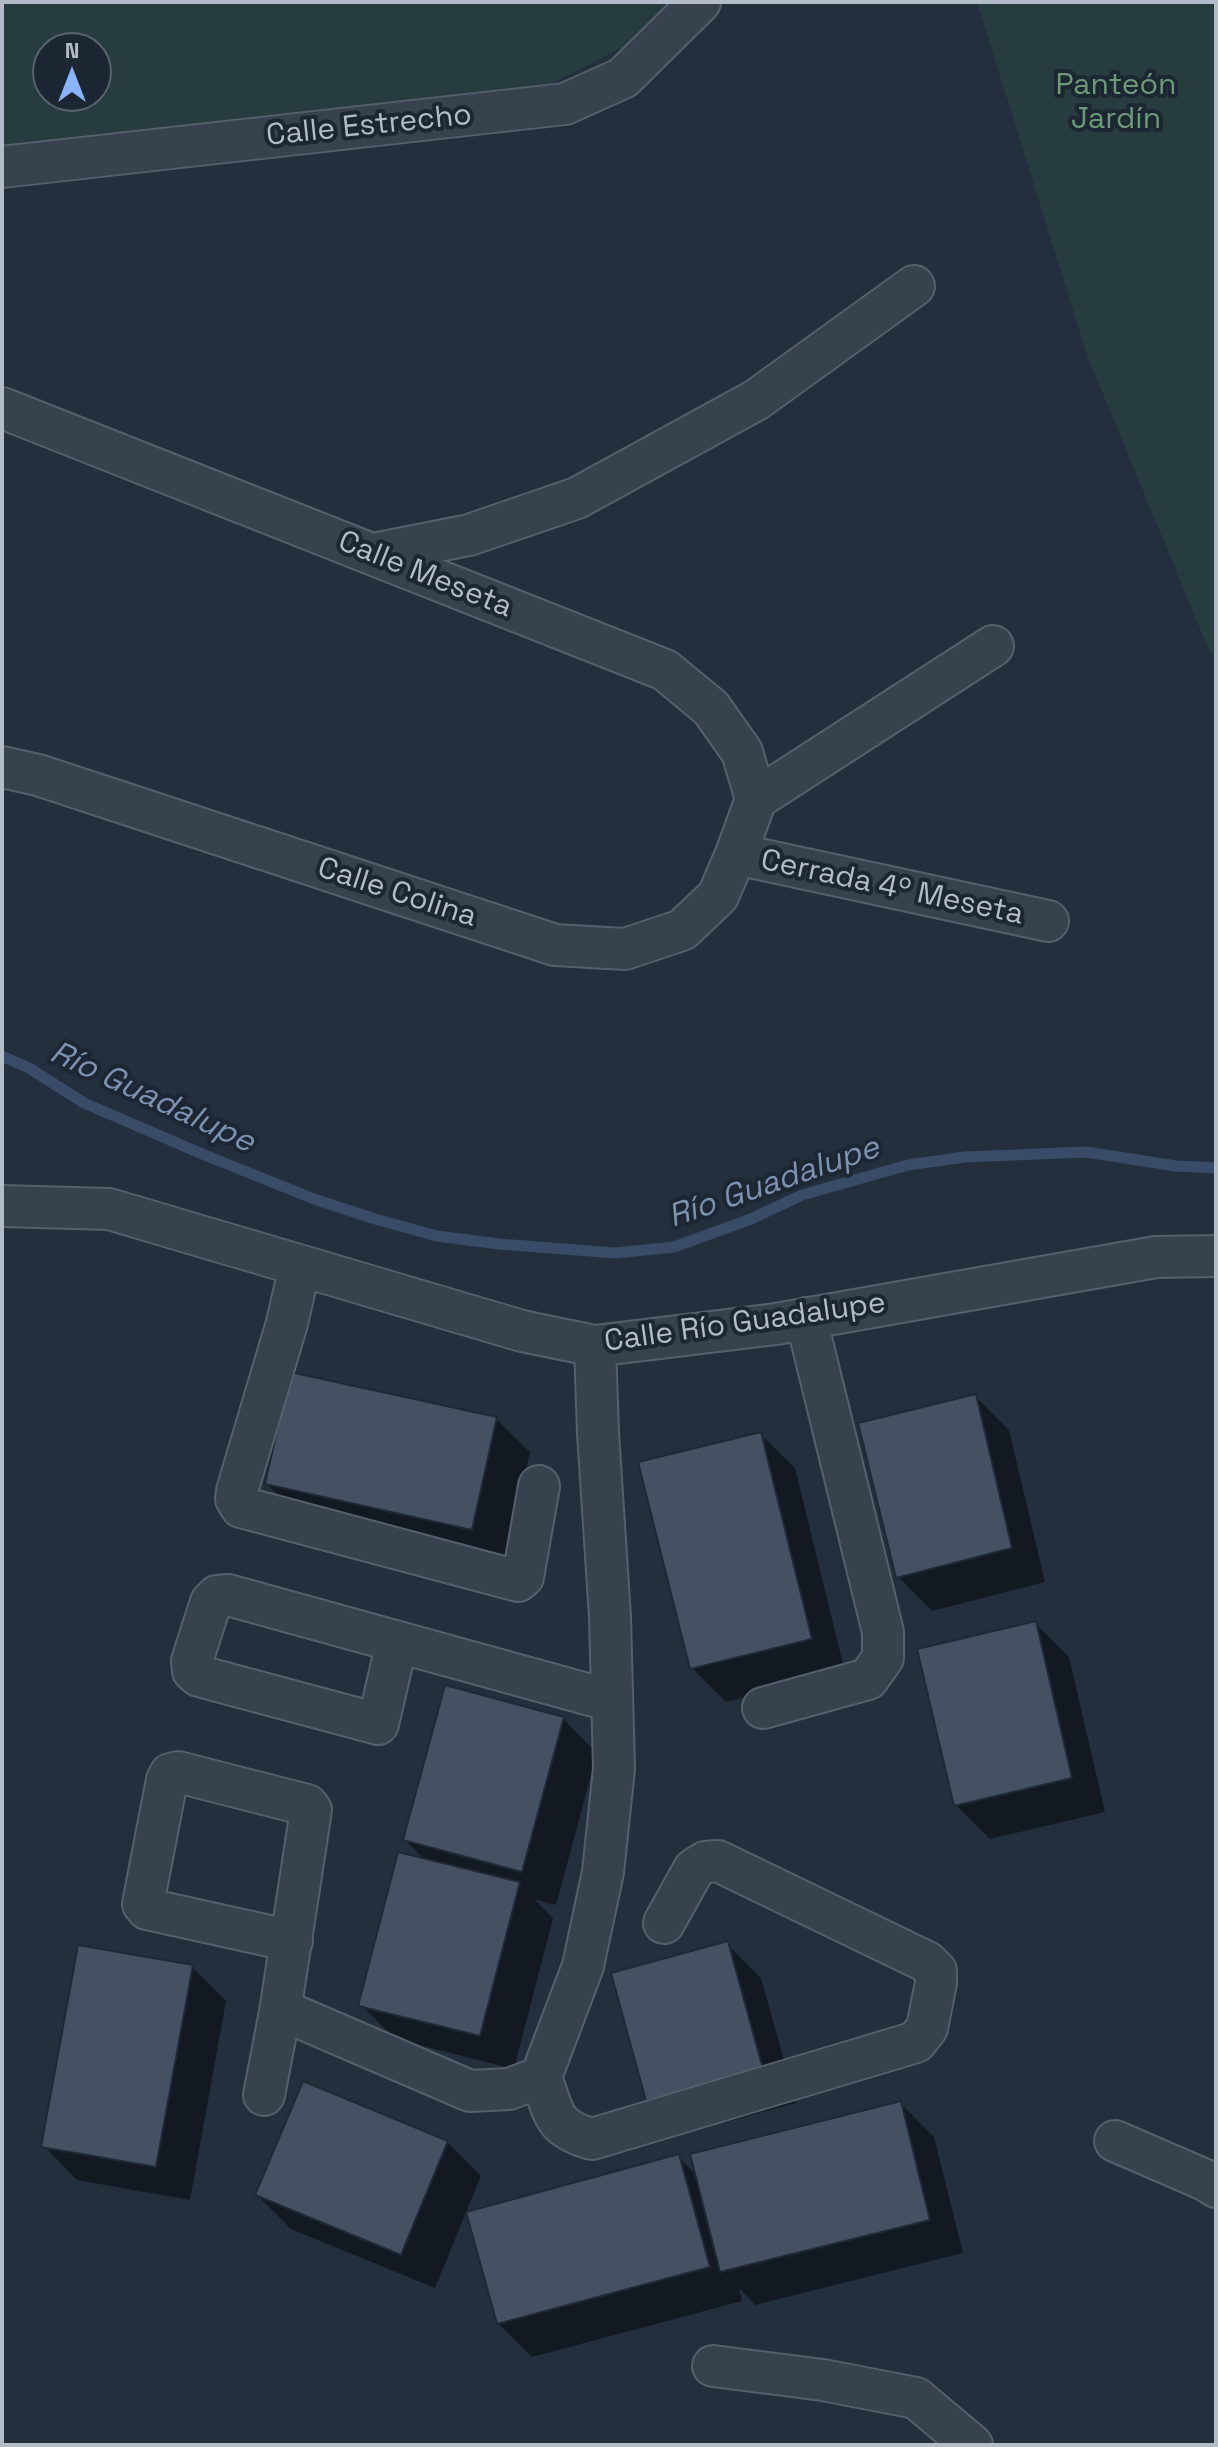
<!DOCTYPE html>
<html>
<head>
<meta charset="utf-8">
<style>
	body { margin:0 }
	#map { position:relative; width:1218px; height:2447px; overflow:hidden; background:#242f3e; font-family:"Space Grotesk",sans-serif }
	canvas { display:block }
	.frame { position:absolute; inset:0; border:4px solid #b4bcc9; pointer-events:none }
	.north { position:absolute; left:32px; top:32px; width:80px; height:80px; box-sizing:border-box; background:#1d2633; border:2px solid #59626f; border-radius:50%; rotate:0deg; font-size:22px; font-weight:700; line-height:32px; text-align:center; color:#b4bcc9 }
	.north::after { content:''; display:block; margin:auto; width:28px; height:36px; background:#8ab4f8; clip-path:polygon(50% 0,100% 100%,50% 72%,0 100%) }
</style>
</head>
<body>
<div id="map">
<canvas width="1218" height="2447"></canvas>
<div class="frame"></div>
<div class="north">N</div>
</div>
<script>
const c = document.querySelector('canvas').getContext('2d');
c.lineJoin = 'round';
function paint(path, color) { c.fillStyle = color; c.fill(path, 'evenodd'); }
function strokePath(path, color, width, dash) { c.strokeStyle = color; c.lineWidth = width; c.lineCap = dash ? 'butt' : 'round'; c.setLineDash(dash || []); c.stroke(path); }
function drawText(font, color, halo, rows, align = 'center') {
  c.font = font + ' "Space Grotesk",sans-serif'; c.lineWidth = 8; c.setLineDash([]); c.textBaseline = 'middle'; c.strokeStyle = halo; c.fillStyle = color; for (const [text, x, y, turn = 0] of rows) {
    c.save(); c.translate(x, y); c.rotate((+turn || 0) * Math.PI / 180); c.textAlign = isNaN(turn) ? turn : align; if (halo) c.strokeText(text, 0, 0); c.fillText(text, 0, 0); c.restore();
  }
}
paint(new Path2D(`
	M2,2h672l-33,36 -92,47 -547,71zM48,48h48v48h-48z
	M977,2h239v657l-8,-11 -121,-293z`), '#263c3f');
paint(new Path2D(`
	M975,1396l34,34 36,152 -113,29 -34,-34z
	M496,1419l34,33 -24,110 -205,-44 -34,-34z
	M761,1435l34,33 50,204 -119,30 -34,-34z
	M1035,1623l34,34 36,155 -115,27 -34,-34z
	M563,1719l34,34 -41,152 -22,-6 19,19 -39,151 -119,-30 -34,-34 65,-144 -21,-21z
	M727,1944l34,34 35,125 -114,31 -34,-34z
	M192,1967l34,34 -36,199 -113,-20 -33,-34z
	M900,2103l34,34 29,116 -208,52 -16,-17 3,13 -210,56 -34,-34 180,-167 19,20z
	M447,2142l34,34 -46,112 -144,-59 -34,-34z`), '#0007');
strokePath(new Path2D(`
	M2,1056l27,12 55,35 123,53 107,43 61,20 62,17 62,8 116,9 59,-6 77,-28 51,-24 106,-30 57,-8 121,-5 90,14 40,2`), '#394c67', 11);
const building = new Path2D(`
	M290,1372l207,45 -25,113 -207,-46z
	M976,1394l36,154 -116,30 -38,-155z
	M761,1432l51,207 -122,30 -52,-207z
	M1036,1621l36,157 -118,28 -37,-157z
	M445,1685l119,32 -42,155 -119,-32z
	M398,1852l122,30 -40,154 -122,-30z
	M728,1941l35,128 -117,32 -35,-128z
	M78,1945l115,20 -37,202 -115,-20z
	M303,2081l145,60 -47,114 -146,-60z
	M901,2101l29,119 -210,52 -30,-118z
	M679,2154l31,113 -213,57 -31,-112z`);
paint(building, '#455162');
strokePath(building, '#1f2835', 2);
const minor = new Path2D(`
	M2,167l563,-63 58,-26 77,-76
	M2,408l663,262 46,38 31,44 14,47 -20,55 -18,42 -36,34 -57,19 -70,-4 -517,-170 -36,-8
	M373,554l96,-19 108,-37 179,-98 158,-114
	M756,799l237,-153
	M736,854l312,67
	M2,1206l107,3 413,122 73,15 181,-22 380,-67 60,-1
	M300,1266l-13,57 -50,168 -1,8 5,8 277,74 5,-4 16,-91
	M397,1642l-19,82 -179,-48 -6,-5 -1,-10 19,-59 6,-6 11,-1 384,106
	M763,1708l105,-29 15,-21v-26l-77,-314
	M280,2012l31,-202 -4,-5 -129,-33 -8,2 -3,6 -24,124 4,5 145,32
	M541,2077c13,36 11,51 51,62l324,-97 11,-14 9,-45v-12l-9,-9 -209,-101 -13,1 -11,7 -30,54
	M264,2095l16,-83 18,5 172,74 39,-2 32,-12 42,-111 20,-94 11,-103 -4,-152 -12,-184 -3,-87
	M1115,2141l90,39 11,7
	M713,2366l110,14 93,18 56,47`);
strokePath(minor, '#565f6c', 44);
strokePath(minor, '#38414e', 40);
drawText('30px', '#6b9a76', '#1d2633', [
	["Panteón",1116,86],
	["Jardín",1116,120]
]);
drawText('30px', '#b4bcc9', '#1d2633', [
	["Calle Estrecho",369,126,-6],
	["Calle Meseta",425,575,22],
	["Cerrada 4º Meseta",892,888,12],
	["Calle Colina",397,893,18],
	["Calle Río Guadalupe",745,1323,-8]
]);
drawText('italic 32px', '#7c92b1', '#1d2633', [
	["Río Guadalupe",152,1098,25],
	["Río Guadalupe",774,1183,-19]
]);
</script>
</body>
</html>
